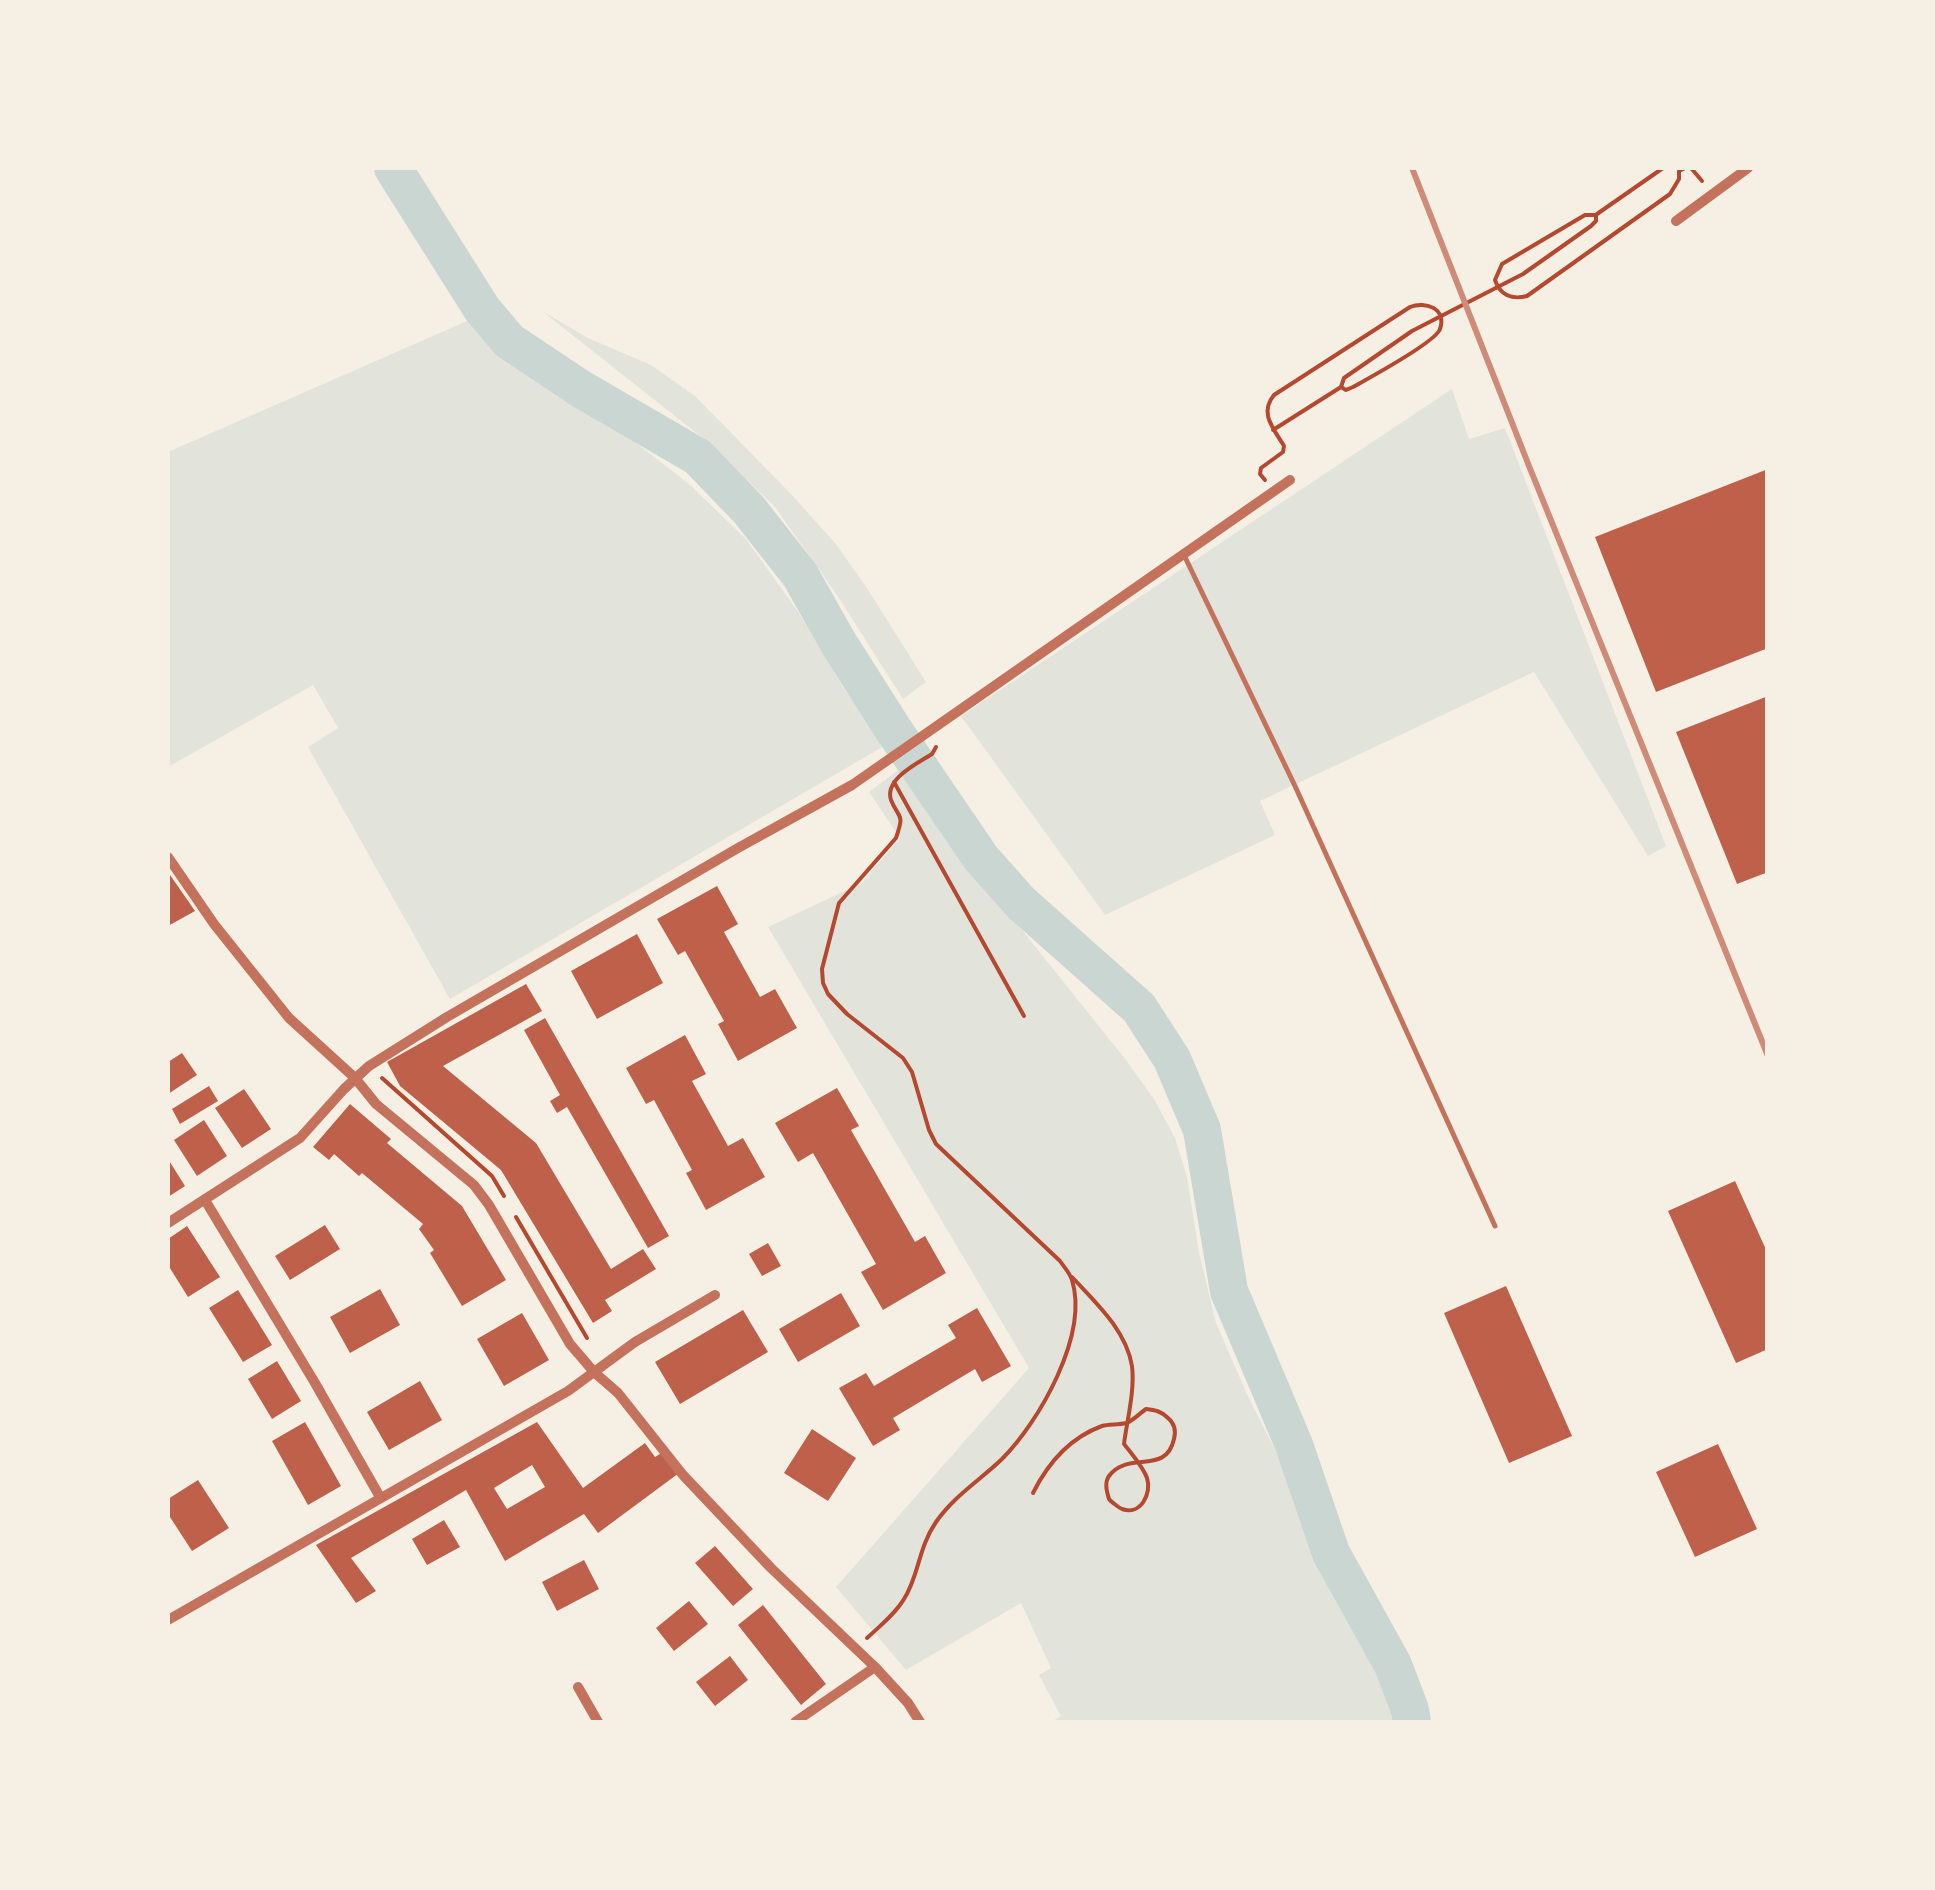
<!DOCTYPE html>
<html>
<head>
<meta charset="utf-8">
<style>
	body { margin:0 }
	#map { position:relative; width:1935px; height:1890px; overflow:hidden; background:#f6efe4; font-family:"DM Sans",sans-serif }
	canvas { display:block }
	.frame { position:absolute; inset:0; border:170px solid #f6efe4; pointer-events:none }
</style>
</head>
<body>
<div id="map">
<canvas width="1935" height="1890"></canvas>
<div class="frame"></div>
</div>
<script>
const c = document.querySelector('canvas').getContext('2d');
c.lineJoin = 'round';
function paint(path, color) { c.fillStyle = color; c.fill(path, 'evenodd'); }
function strokePath(path, color, width, dash) { c.strokeStyle = color; c.lineWidth = width; c.lineCap = dash ? 'butt' : 'round'; c.setLineDash(dash || []); c.stroke(path); }
paint(new Path2D(`
	M542,311l46,27 63,27 44,31 96,98 44,49 32,45 59,94 -23,17 -64,-101 -64,-91 -71,-68z
	M474,318l33,33 36,28 88,60 58,45 57,55 53,74 43,72 42,61 -434,253 -142,-252 30,-19 -25,-43 -145,82v-315z
	M1452,389l17,50 36,-11 161,418 -18,10 -114,-184 -274,129 15,34 -170,80 -144,-199z
	M901,768l93,127 132,165 28,39 21,39 12,39 12,76 17,70 31,71 32,64 27,71 28,61 43,74 15,40 3,18h-344l10,-6 -22,-41 12,-7 -30,-65 -115,67 -70,-83 193,-219 -261,-441 94,-44 38,-45 -31,-46z`), '#e2e4dc');
strokePath(new Path2D(`
	M393,168l89,141 27,32 72,48 117,68 51,53 51,65 39,69 54,85 88,129 40,45 118,105 33,51 30,71 27,161 65,154 37,108 62,112 17,45 2,12`), '#c9d6d2', 38);
paint(new Path2D(`
	M1768,469v179l-112,44 -61,-155z
	M1768,696v176l-31,12 -61,-152z
	M168,872l27,39 -27,15z
	M717,886l21,38 -14,8 36,65 15,-8 22,39 -59,33 -20,-37 6,-3 -39,-70 -7,4 -21,-36z
	M637,934l26,49 -66,36 -26,-48z
	M526,984l16,27 -99,55 93,77 75,126 32,-20 13,20 -51,31 7,11 -19,12 -92,-153 -101,-84 -13,-24z
	M545,1018l124,218 -21,12 -81,-141 -10,6 -7,-12 10,-6 -36,-65z
	M685,1035l21,39 -14,7 36,65 15,-8 22,39 -59,33 -20,-37 6,-3 -38,-70 -8,4 -20,-36z
	M182,1053l15,22 -29,19v-32z
	M209,1086l9,15 -38,23 -8,-15z
	M837,1088l22,38 -8,4 64,112 10,-6 21,37 -63,37 -22,-38 15,-8 -63,-111 -15,9 -23,-39z
	M244,1089l27,40 -29,19 -27,-40z
	M350,1104l41,35 -4,4 75,63 44,74 -44,26 -32,-53 4,-3 -15,-21 4,-5 -61,-51 -3,3 -25,-22 -5,6 -16,-13z
	M204,1120l23,36 -30,20 -23,-36z
	M168,1159l17,27 -17,11z
	M1735,1181l33,73v95l-32,14 -68,-152z
	M325,1225l15,24 -50,31 -15,-24z
	M187,1226l33,51 -32,20 -20,-32v-26z
	M768,1243l13,23 -19,10 -13,-22z
	M1506,1286l66,150 -63,27 -65,-150z
	M380,1289l20,36 -50,28 -20,-36z
	M238,1290l34,55 -29,17 -34,-54z
	M841,1293l19,33 -62,36 -19,-33z
	M977,1308l34,58 -29,16 -7,-13 -82,49 7,12 -27,16 -34,-58 27,-15 8,13 82,-48 -8,-13z
	M743,1310l25,42 -88,52 -25,-42z
	M522,1313l27,47 -45,26 -27,-47z
	M277,1361l24,40 -29,18 -24,-40z
	M420,1381l22,39 -53,30 -22,-38z
	M305,1422l36,64 -33,19 -36,-64z
	M537,1422l46,66 62,-45 10,14 8,-5 16,21 -81,60 -14,-19 -79,47 -39,-71 -115,68 25,33 -20,12 -40,-58zM532,1465l13,22 -38,22 -13,-21z
	M812,1429l44,29 -28,43 -44,-28z
	M1718,1444l39,85 -62,28 -39,-85z
	M198,1480l31,48 -37,23 -24,-37v-15z
	M444,1520l16,27 -33,18 -15,-26z
	M715,1546l38,43 -20,17 -38,-43z
	M584,1560l15,29 -42,22 -15,-29z
	M689,1601l19,23 -34,27 -18,-23z
	M763,1605l63,79 -25,21 -63,-80z
	M730,1656l18,24 -33,26 -19,-24z`), '#bf614a');
strokePath(new Path2D(`
	M1691,168l11,13
	M1597,214l66,-46
	M1273,430l68,-43
	M1265,480l-5,-6 1,-6 22,-16 1,-6c-11,-18 -25,-33 -10,-51l136,-88c15,-6 37,1 30,22 -4,13 -71,49 -87,58l-7,3 -5,-3 3,-9 68,-47 111,-57 68,-48 5,-5v-6h-11l-83,49 -7,16c5,15 17,20 32,16l143,-102 9,-15v-8l6,-3
	M894,782l130,234
	M382,1078l110,98 12,20
	M516,1217l71,121
	M1033,1493c15,-30 36,-55 69,-67 7,-2 16,-1 24,-3 7,-2 14,-10 20,-14 9,1 15,2 22,9 6,5 8,13 6,21 -8,37 -46,11 -65,37 -5,7 -2,16 0,23 1,2 12,10 13,10 19,7 30,-16 25,-31 -4,-11 -15,-24 -23,-34 3,-24 11,-53 8,-78 -6,-36 -36,-63 -60,-89
	M867,1638c13,-12 28,-24 37,-39 15,-23 14,-51 32,-77 18,-26 43,-41 66,-63 37,-37 87,-124 70,-179 -2,-7 -8,-13 -12,-19l-124,-117 -7,-14 -17,-58 -9,-14 -56,-44 -19,-20 -5,-11 -1,-14 17,-66 57,-65c9,-26 3,-18 -5,-38 -7,-21 27,-37 41,-46l4,-7`), '#b5482f', 4);
strokePath(new Path2D(`
	M1184,555l111,231 200,440`), '#c5725c', 5);
strokePath(new Path2D(`
	M1676,221l72,-53
	M168,857l46,67 75,94 66,60 21,26 98,81 15,20 81,139 24,28 24,21 65,82 88,93 104,99 33,36 12,19
	M205,1200l110,183 65,114
	M168,1223l132,-85 44,-49 25,-23 78,-49 291,-169 114,-63 438,-305
	M168,1620l400,-229 67,-49 80,-47
	M578,1687l20,35
	M795,1722l80,-55`), '#c5725c', 10);
strokePath(new Path2D(`
	M1412,168l117,298 239,590`), '#cf8b77', 6);
</script>
</body>
</html>
